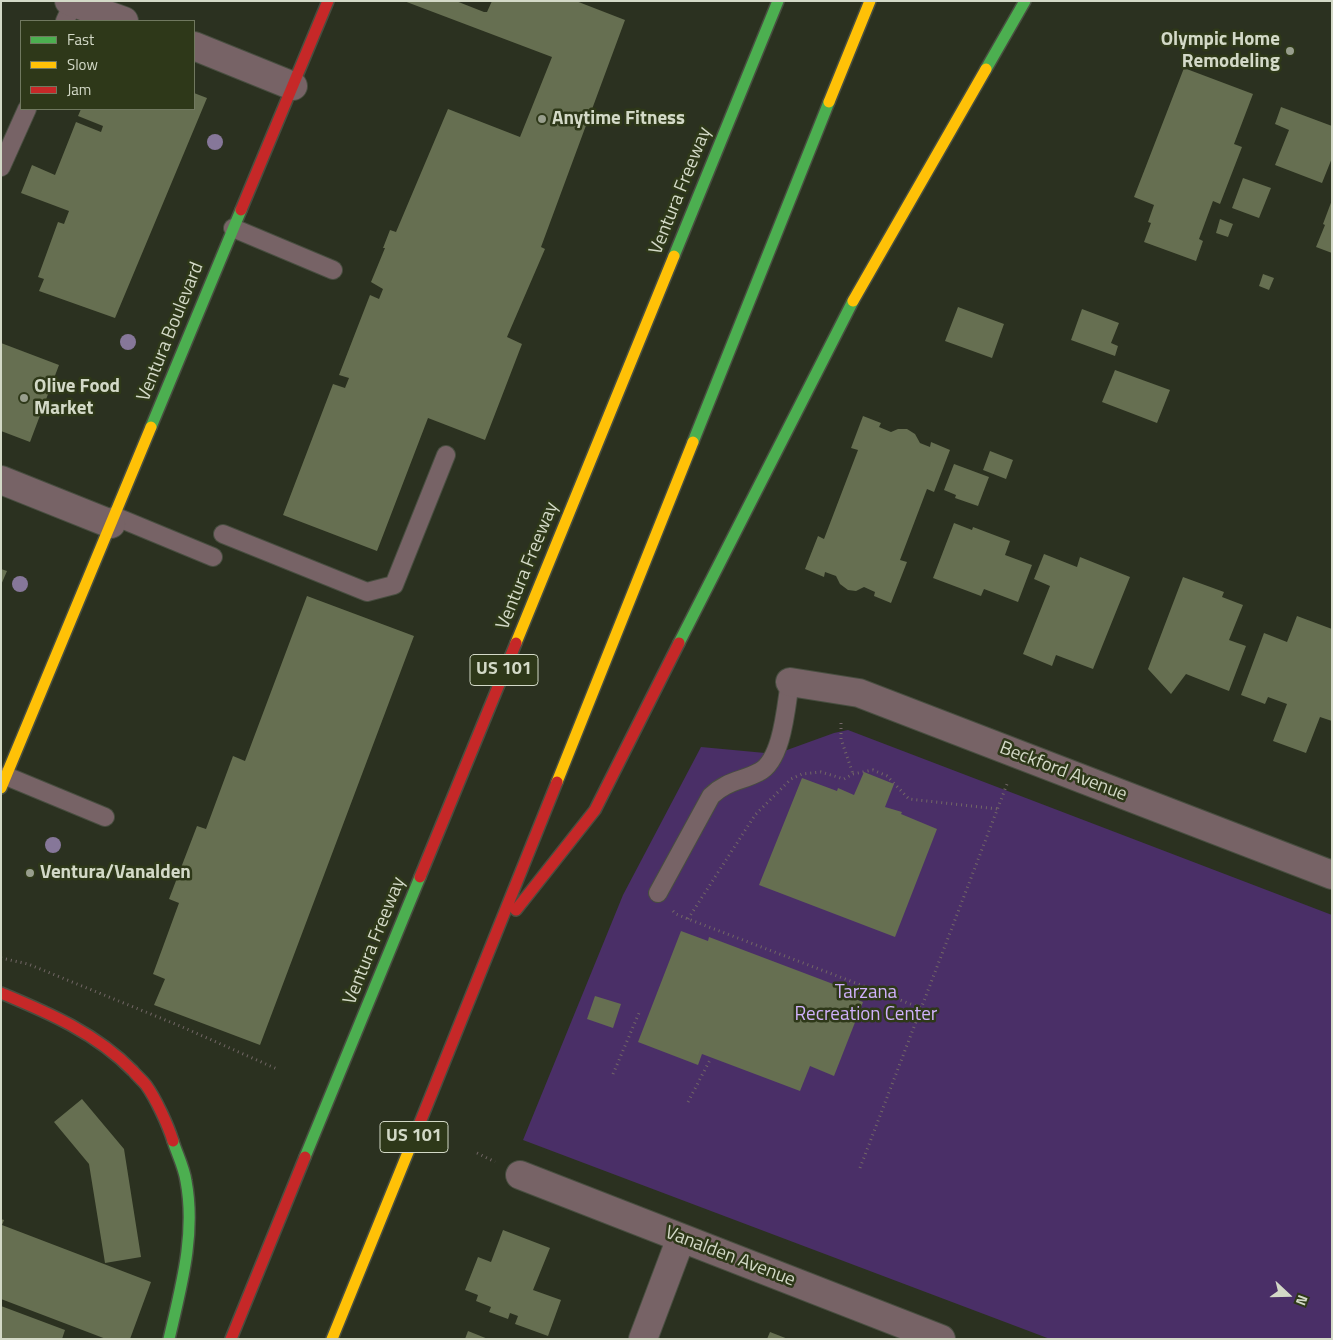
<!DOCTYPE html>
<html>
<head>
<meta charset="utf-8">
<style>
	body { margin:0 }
	#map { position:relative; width:1333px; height:1340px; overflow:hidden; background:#2b3120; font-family:"Titillium Web",sans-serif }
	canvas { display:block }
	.frame { position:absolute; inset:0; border:2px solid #d3d9c7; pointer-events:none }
	.legend { position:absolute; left:20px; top:20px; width:175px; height:90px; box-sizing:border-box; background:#2e3819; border:1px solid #70785f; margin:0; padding:6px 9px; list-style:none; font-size:15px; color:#d3d9c7 }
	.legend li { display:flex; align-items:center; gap:10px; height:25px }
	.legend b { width:25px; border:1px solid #70785f }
	.north { position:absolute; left:1263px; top:1270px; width:50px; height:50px; -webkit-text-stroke:4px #2e3819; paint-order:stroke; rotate:111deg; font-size:14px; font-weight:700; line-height:20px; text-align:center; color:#d3d9c7 }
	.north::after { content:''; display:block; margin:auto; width:18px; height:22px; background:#d3d9c7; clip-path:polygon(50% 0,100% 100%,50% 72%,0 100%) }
</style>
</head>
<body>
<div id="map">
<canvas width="1333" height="1340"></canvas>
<div class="frame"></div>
<ul class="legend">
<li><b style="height:6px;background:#4caf50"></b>Fast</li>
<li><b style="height:6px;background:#ffc107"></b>Slow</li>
<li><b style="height:6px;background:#c62828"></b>Jam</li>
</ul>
<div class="north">N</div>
</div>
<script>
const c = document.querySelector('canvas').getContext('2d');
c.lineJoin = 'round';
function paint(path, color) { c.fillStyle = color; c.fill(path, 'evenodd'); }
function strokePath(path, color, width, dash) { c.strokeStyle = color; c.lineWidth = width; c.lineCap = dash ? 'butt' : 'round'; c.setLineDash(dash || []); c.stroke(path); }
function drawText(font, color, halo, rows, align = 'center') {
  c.font = font + ' "Titillium Web",sans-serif'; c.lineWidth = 5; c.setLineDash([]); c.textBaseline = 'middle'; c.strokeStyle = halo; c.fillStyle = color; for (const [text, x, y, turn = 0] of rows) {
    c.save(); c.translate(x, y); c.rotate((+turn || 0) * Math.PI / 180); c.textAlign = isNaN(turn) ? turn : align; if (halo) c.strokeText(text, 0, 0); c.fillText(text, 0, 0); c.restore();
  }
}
paint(new Path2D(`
	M848,730l484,185v424h-282l-527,-199 100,-245 78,-148 75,7 58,-21z`), '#4a2f67');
paint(new Path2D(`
	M404,1h52l28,11h3l5,-11h84l49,19 -84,227 4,2 -38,88 15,7 -37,96 -57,-22 -51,133 -94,-36 50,-131 12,4 4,-10 -10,-3 31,-80 9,4 4,-10 -12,-7 14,-34h-2l7,-18 6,2 52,-123 72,28 32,-80z
	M1184,68l69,26 -19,50 8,3 -22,57 -7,-3 -14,38 4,2 -7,20 -52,-19 7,-19 -3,-1 6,-17 -20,-8z
	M194,93l13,5 -92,220 -76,-27 5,-12 -6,-2 20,-55 6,2 5,-13 -48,-18 11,-28 23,10 21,-53 25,10 2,-6 -25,-10 3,-7h113z
	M1281,107l51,19v32l-10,25 -47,-18 14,-35 -14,-6z
	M1243,178l28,10 -12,30 -27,-10z
	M1332,200v53l-16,-6 9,-22 -2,-1z
	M1220,219l13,5 -5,13 -12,-4z
	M1263,274l11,4 -5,12 -10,-4z
	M958,307l46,17 -12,34 -47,-17z
	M1082,309l37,14 -8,20 7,3 -3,10 -44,-16z
	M1,343l58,22 -29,77 -29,-11z
	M1115,370l55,20 -13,33 -55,-21z
	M863,416l18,7 -2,4 12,5 7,-3h9l8,5 5,9 10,4 1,-5 19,8 -16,42 -7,-3 -27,71 7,2 -16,41 -17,-7 1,-4 -11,-5 -8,4 -8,-1 -8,-6 -4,-8 -11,-4 -1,5 -19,-8 13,-33 6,3 34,-89 -7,-2z
	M990,451l23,9 -7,19 -23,-9z
	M954,464l35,13 -11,29 -23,-8 1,-3 -12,-5z
	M954,523l18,7 1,-3 37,14 -5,14 27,10 -14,37 -34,-13 -3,7 -48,-18z
	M1044,554l33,13 3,-10 50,20 -37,92 -37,-14 -4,11 -29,-12 27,-68 -16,-7z
	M1,569l6,2 -6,14z
	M1183,577l41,15 -2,5 21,8 -14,35 17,6 -17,45 -43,-17 -15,20 -23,-25z
	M307,596l107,40 -154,409 -106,-40 11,-26 -12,-5 26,-71 -10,-4 28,-73 9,3 27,-73 12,5z
	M1297,616l35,13v92l-12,-4 -14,36 -33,-12 14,-37 -19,-7 -3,7 -24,-9 23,-62 23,9z
	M864,772l30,12 -9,23 17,5 -1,2 36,15 -42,108 -136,-52 43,-107 35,13 1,-3 16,7z
	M681,931l27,10 1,-4 132,50 -3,5 25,10 -29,74 -24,-10 -10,25 -98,-37 -4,11 -60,-23z
	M595,996l26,8 -8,24 -26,-9z
	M82,1099l42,50 17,108 -36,6 -16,-99 -35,-42z
	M1,1219l3,1 -2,5 149,57 -21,57h-24l-105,-40z
	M503,1230l47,18 -17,42 28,10 -13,36 -33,-12 3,-8 -8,-3 -2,6 -19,-7 2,-5 -15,-6 2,-6 -13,-5 13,-33 13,5z
	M1,1306l64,24 -3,9h-61z
	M468,1331l20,8h-23z
	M770,1332l18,7h-21z`), '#666f51');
const lane = new Path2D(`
	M65,21l9,-20
	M1,167l26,-58
	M233,228l100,42
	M114,516l99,41
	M223,534l144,58 27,-7 52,-130
	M6,776l99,41
	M658,893l53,-97c15,-15 31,-15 48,-24 24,-12 27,-67 31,-90`);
const street = new Path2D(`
	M69,1l55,20
	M194,46l99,40
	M1,480l110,44
	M790,682l69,11 473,182
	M520,1175l421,164
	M643,1339l38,-101`);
const fast = new Path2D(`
	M986,69l39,-68
	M674,256l104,-255
	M151,427l90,-217
	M693,442l136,-340
	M679,643l174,-342
	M305,1157l115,-280
	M169,1339c12,-52 27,-105 17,-158 -2,-14 -9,-27 -13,-40`);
const slow = new Path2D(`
	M829,102l41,-101
	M853,301l133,-232
	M516,643l158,-387
	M557,782l136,-340
	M1,788l150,-361
	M332,1339l81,-199`);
const jam = new Path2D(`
	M241,210l87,-209
	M420,877l96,-234
	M516,910l79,-100 84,-167
	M1,993c48,20 95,40 132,78 4,5 9,9 13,14 10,14 22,40 27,56
	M413,1140l144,-358
	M231,1339l74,-182`);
strokePath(lane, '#484e40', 20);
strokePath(street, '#484e40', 30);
strokePath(fast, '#484e40', 14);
strokePath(slow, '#484e40', 14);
strokePath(jam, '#484e40', 14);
strokePath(new Path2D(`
	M841,723v16l12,35
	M673,911l3,3 12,5 233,89
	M688,919l67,-104 36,-36 11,-5 19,-2 23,7 9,-5 20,-4 14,6 22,23 89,10
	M1,958l27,6 152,62 97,43
	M613,1074l26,-61
	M688,1102l23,-44
	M477,1153l18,9
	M860,1168l147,-384`), '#726766', 3, [1, 4]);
strokePath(lane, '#776366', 18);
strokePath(street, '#776366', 28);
strokePath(fast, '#4caf50', 11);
strokePath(slow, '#ffc107', 11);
strokePath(jam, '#c62828', 11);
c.fillStyle = '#867799';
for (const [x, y] of [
	[215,142],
	[128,342],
	[20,584],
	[53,845]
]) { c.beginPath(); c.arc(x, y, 8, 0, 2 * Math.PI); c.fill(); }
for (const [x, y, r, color] of [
	[1290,51,5,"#989e8d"],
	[542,119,5,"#989e8d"],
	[24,398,5,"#989e8d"],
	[30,873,5,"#989e8d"]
]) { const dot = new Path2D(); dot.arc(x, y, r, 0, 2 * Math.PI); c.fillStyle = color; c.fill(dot); strokePath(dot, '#2e3819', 2); }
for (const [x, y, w] of [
	[504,670,68],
	[414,1137,68]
]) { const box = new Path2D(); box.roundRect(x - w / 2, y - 15.5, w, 31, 4); c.fillStyle = '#2e3819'; c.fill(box); strokePath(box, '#d3d9c7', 1); }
drawText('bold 18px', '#d3d9c7', null, [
	["US 101",504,670],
	["US 101",414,1137]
]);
drawText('bold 19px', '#d3d9c7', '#2e3819', [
	["Olympic Home",1280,40,"right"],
	["Remodeling",1280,62,"right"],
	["Anytime Fitness",552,119],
	["Olive Food",34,387],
	["Market",34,409],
	["Ventura/Vanalden",40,873]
], 'left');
drawText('19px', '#d3d9c7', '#2e3819', [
	["Ventura Freeway",681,191,-68],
	["Ventura Boulevard",171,332,-68],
	["Ventura Freeway",528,566,-68],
	["Beckford Avenue",1063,772,21],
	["Ventura Freeway",375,941,-68],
	["Vanalden Avenue",730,1257,21]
]);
drawText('19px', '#d0b1fc', '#2e3819', [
	["Tarzana",866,993],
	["Recreation Center",866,1015]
]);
</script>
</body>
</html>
